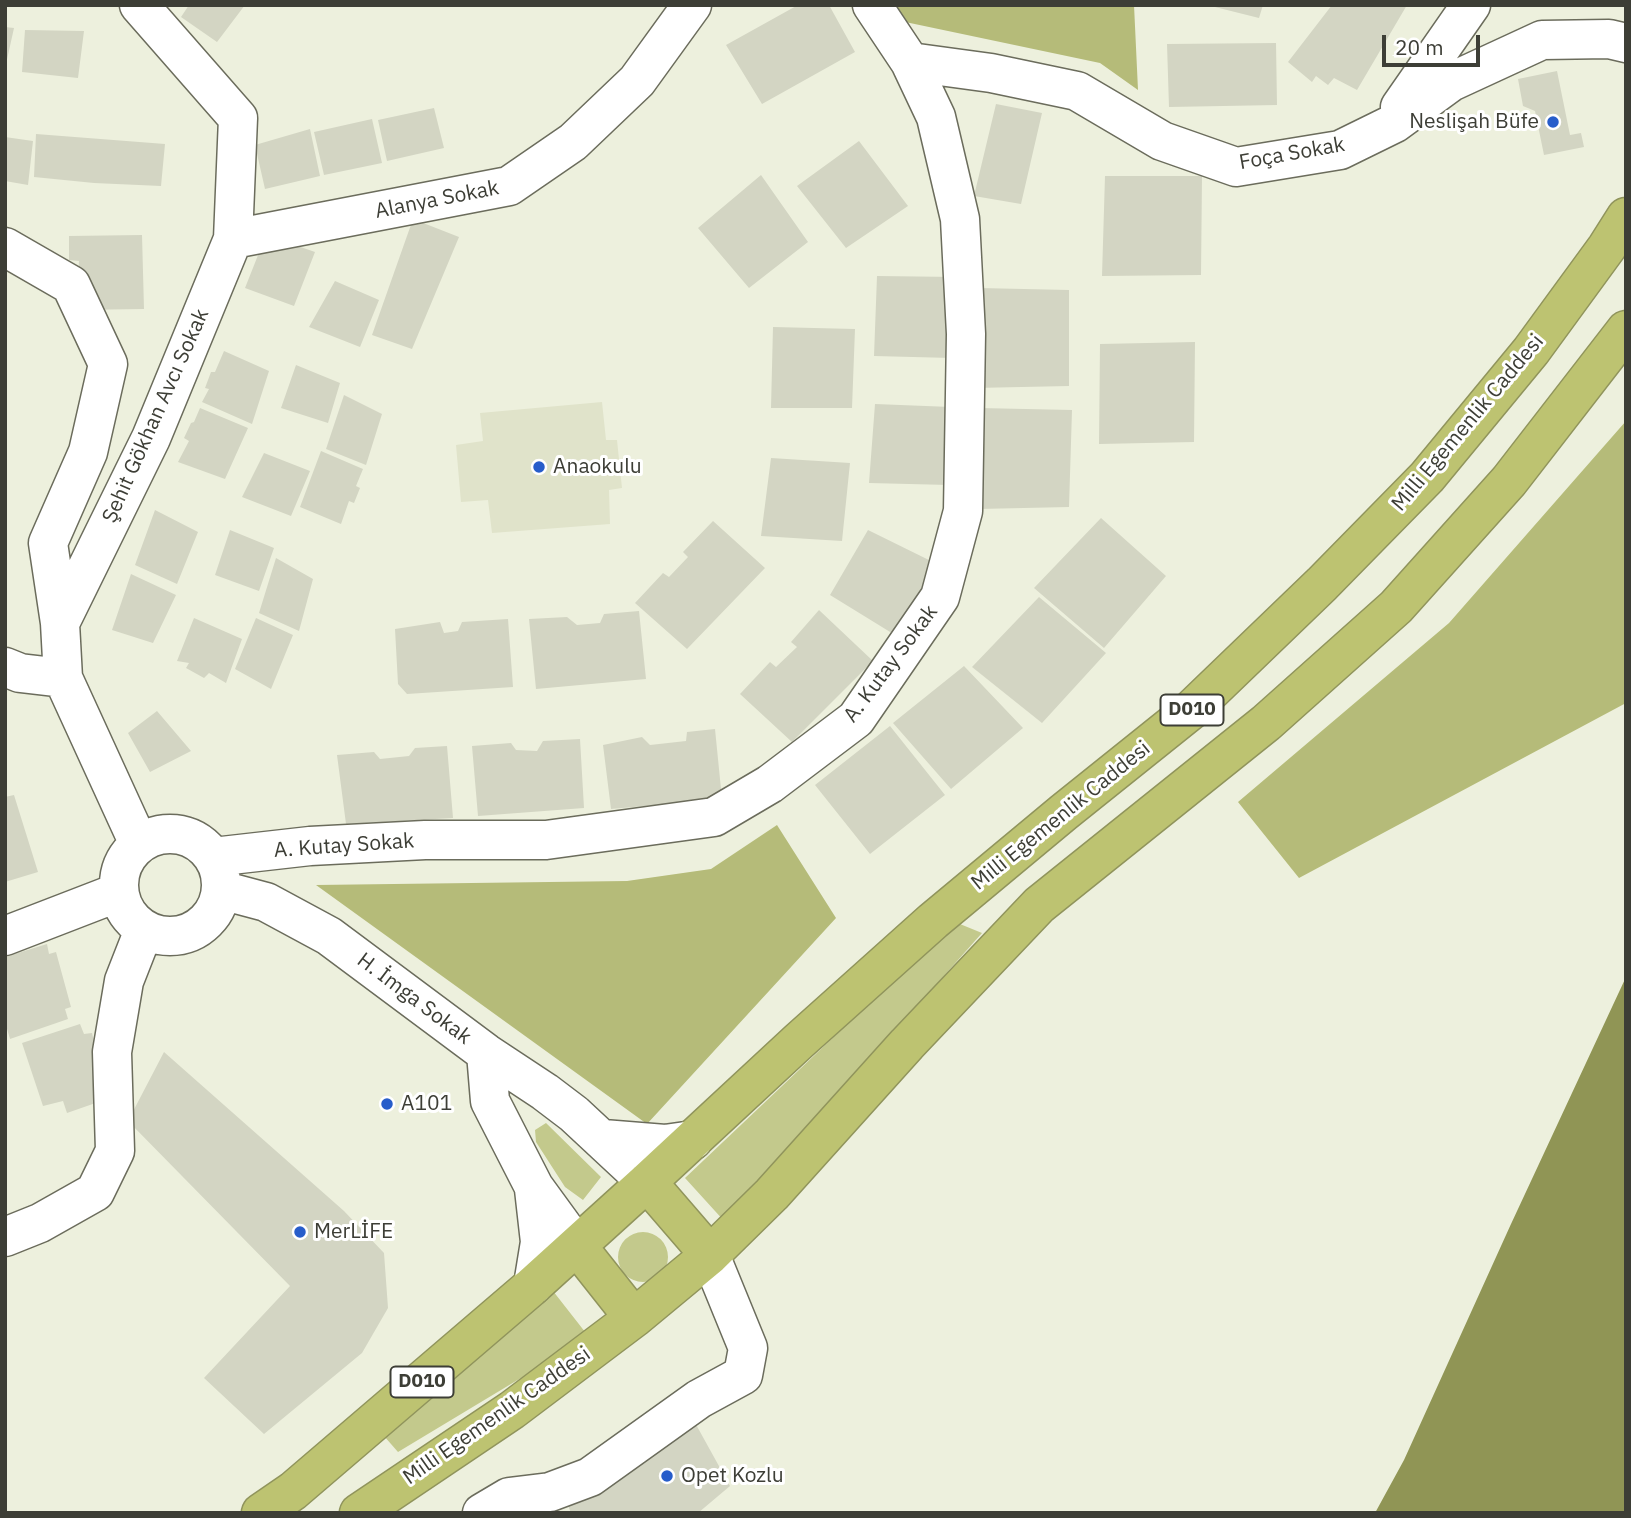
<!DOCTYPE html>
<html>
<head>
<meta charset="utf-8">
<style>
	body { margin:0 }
	#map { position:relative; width:1631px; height:1518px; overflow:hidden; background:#edf0dd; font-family:"IBM Plex Sans",sans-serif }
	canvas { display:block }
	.frame { position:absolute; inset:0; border:7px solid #3d3e36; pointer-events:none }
	.scale { position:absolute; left:1382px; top:35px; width:98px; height:32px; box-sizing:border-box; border:4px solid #3d3e36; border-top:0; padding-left:9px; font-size:21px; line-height:24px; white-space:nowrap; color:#3d3e36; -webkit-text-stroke:5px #fff; paint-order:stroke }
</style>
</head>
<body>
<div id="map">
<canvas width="1631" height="1518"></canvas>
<div class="frame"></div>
<div class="scale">20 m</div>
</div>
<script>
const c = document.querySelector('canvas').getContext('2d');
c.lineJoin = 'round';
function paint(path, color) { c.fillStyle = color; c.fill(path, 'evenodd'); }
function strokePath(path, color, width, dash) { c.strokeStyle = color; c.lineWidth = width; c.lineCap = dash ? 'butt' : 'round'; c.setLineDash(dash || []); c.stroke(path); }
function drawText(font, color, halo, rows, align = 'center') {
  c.font = font + ' "IBM Plex Sans",sans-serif'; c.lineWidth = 6; c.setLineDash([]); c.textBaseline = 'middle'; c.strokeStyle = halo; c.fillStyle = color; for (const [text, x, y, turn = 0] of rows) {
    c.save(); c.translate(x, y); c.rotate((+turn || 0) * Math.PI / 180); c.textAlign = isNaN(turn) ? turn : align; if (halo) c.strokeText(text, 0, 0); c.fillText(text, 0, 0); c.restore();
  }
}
paint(new Path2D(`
	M602,402l4,38h11l5,48 -13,2 1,34 -118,9 -4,-33 -27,2 -5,-57 27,-4 -3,-28z`), '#e0e3ca');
paint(new Path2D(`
	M955,922l27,11 -257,289 -40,-44z
	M546,1123l55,54 -18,23 -18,-13 -29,-45 -1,-12z
	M618 1257a25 25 0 1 1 50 0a25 25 0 1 1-50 0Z
	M553,1291l36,46 -191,115 -14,-16z`), '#c3c98c');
paint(new Path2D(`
	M882,5h252l4,85 -38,-27 -209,-44z
	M1626,421v282l-327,175 -61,-76 211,-179z
	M777,825l59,93 -189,206 -331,-239 311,-4 84,-12z`), '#b5bb79');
paint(new Path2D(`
	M1626,977v536h-251l29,-53 107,-236z`), '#909555');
paint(new Path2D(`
	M189,5h56l-28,37 -36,-25z
	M798,5h31l26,47 -93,52 -36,-59z
	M1207,5h56l-4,13z
	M1332,5h75l-50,85 -23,-12 -6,7 -12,-9 -4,6 -24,-20z
	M5,27l9,1 -8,36h-1z
	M25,30l59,1 -6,47 -56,-6z
	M1276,43l1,62 -108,2 -2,-63z
	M1557,71l13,64 11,-2 3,14 -40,8 -9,-44 -12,-5 -5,-27z
	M996,104l46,9 -21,91 -47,-8z
	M434,108l10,40 -57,13 -9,-41z
	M372,119l10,44 -58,12 -10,-43z
	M310,129l10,47 -55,13 -10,-44z
	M36,134l129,10 -4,42 -67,-3 -60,-6z
	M5,137l28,4 -5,44 -23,-4z
	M859,141l49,65 -62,42 -49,-62z
	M761,175l47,67 -59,46 -51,-60z
	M1105,176h97l-1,99 -99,1z
	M413,219l46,18 -47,112 -40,-14z
	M142,235l2,74 -68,1 3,-49 -10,-1v-24z
	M266,235l49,17 -21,54 -49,-18z
	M877,276l80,1 -5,81 -78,-2z
	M335,281l44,19 -19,47 -51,-20z
	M979,288l90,2v96l-95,2z
	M773,327l82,2 -3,79h-81z
	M1195,342l-1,100 -95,2 1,-100z
	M224,351l45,20 -17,53 -50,-22 7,-13 -4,-1 6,-16h4z
	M296,365l44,18 -12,40 -47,-15z
	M344,395l38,19 -16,51 -40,-16z
	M875,404l76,3 -2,78 -80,-2z
	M200,408l48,20 -23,51 -47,-17 11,-21 -5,-3 7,-15 3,-1z
	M979,408l93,2 -3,97 -91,2z
	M321,451l42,18 -7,17 4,2 -6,15 -5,-2 -8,23 -41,-17z
	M264,453l46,18 -19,45 -49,-19z
	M771,458l79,5 -8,78 -81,-5z
	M155,510l43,22 -21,52 -42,-19z
	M1101,518l65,58 -62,72 -70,-60z
	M713,521l52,47 -78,81 -52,-46 28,-30 6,4 19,-20 -5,-5z
	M230,530l44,18 -15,43 -44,-16z
	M868,530l69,34 -42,71 -65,-40z
	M276,558l37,21 -14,52 -40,-18z
	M131,574l45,21 -23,48 -41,-13z
	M1039,597l67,56 -64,70 -70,-56z
	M819,610l54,51 -81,81 -52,-48 30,-32 6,5 21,-20 -6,-5z
	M639,611l7,68 -110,10 -7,-70 38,-2 10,8 23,-2 4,-9z
	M194,618l48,21 -16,44 -17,-10 -5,5 -18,-10 3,-5 -12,-2z
	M256,618l37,17 -22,54 -36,-20z
	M508,619l5,68 -106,7 -9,-10 -3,-55 45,-7 4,11 14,-2 4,-9z
	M964,666l59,62 -72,61 -58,-66z
	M157,711l34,40 -41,21 -22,-39z
	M890,726l55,69 -75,59 -55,-69z
	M715,729l7,70 -111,10 -8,-64 39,-8 8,8 36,-4 1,-9z
	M580,739l4,69 -106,8 -6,-70 39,-3 5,7 21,1 6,-10z
	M447,746l6,72 -107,6 -9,-69 37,-3 6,7 29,-3 6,-8z
	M14,795l24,77 -33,10v-85z
	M47,944l2,10 7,-2 15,55 -6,2 3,10 -58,20 -5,-17v-65z
	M80,1024l4,10 8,-1 15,66 -40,14 -4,-12 -20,5 -21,-63z
	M164,1052l180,159 40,42 4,55 -26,45 -98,81 -60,-56 86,-92 -162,-165z
	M678,1392l52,94 -32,27h-127l-10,-25z`), '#d3d5c3');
const minor = new Path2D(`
	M910,62l81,11 86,18 85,50 74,26 104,-17 55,-27 56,-41 91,-42 67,-1 17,4
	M1400,107l71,-102
	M233,239l276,-53 64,-44 64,-61 55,-76
	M5,247l66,38 37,79 -20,88 -40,91 12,80
	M5,667l15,6 43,5
	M119 885a51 51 0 1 1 102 0a51 51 0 1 1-102 0Z
	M139,844l-76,-166 -3,-55 91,-185 82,-199 5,-121 -99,-113
	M213,857l97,-11 115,-6h121l168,-23 56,-33 86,-65 84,-122 23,-86 3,-177 -6,-115 -24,-102 -26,-55 -38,-57
	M221,890l45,12 63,34 157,117 59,39 29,22 73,68
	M5,936l114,-44
	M486,1053l4,48 44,86 43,59
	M603,1139l62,5 28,-4
	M5,1237l35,-14 55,-31 20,-41 -3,-99 12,-71 20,-51
	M533,1285l7,-43 -6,-53
	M482,1513l27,-16 41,-5 40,-15 109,-78 44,-24 5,-27 -38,-93`);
const highway = new Path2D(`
	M647,1182l63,73
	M577,1246l57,72
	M261,1513l32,-22 237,-203 117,-106 152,-141 134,-120 131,-109 126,-101 132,-127 105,-107 104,-126 76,-104 19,-30
	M359,1513l153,-103 122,-92 76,-63 62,-61 135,-150 132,-139 227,-182 130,-116 113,-126 117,-151`);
strokePath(minor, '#6b6c5c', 41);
strokePath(highway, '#90945c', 41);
strokePath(minor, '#fff', 38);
strokePath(highway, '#bdc371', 38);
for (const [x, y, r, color] of [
	[1553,122,7,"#275dca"],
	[539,467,7,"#275dca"],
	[387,1104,7,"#275dca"],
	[300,1232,7,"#275dca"],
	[667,1476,7,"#275dca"]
]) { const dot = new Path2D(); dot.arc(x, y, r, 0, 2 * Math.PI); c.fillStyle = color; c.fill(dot); strokePath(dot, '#fff', 2.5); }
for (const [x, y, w] of [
	[1192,710,63],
	[422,1382,63]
]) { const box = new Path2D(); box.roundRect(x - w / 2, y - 15.5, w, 31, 5); c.fillStyle = '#fff'; c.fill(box); strokePath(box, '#3d3e36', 2); }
drawText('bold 19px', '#3d3e36', null, [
	["D010",1192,710],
	["D010",422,1382]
]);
drawText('21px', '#3d3e36', '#fff', [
	["Neslişah Büfe",1539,122,"right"],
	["Anaokulu",553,467],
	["A101",401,1104],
	["MerLİFE",314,1232],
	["Opet Kozlu",681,1476]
], 'left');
drawText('21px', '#3d3e36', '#fff', [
	["Foça Sokak",1292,154,-10],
	["Alanya Sokak",437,200,-11],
	["Şehit Gökhan Avcı Sokak",156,416,-66],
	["Milli Egemenlik Caddesi",1468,423,-50],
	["A. Kutay Sokak",891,664,-53],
	["Milli Egemenlik Caddesi",1061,816,-39],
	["A. Kutay Sokak",344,846,-4],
	["H. İmga Sokak",414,999,37],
	["Milli Egemenlik Caddesi",497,1416,-35]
]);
</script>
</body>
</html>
